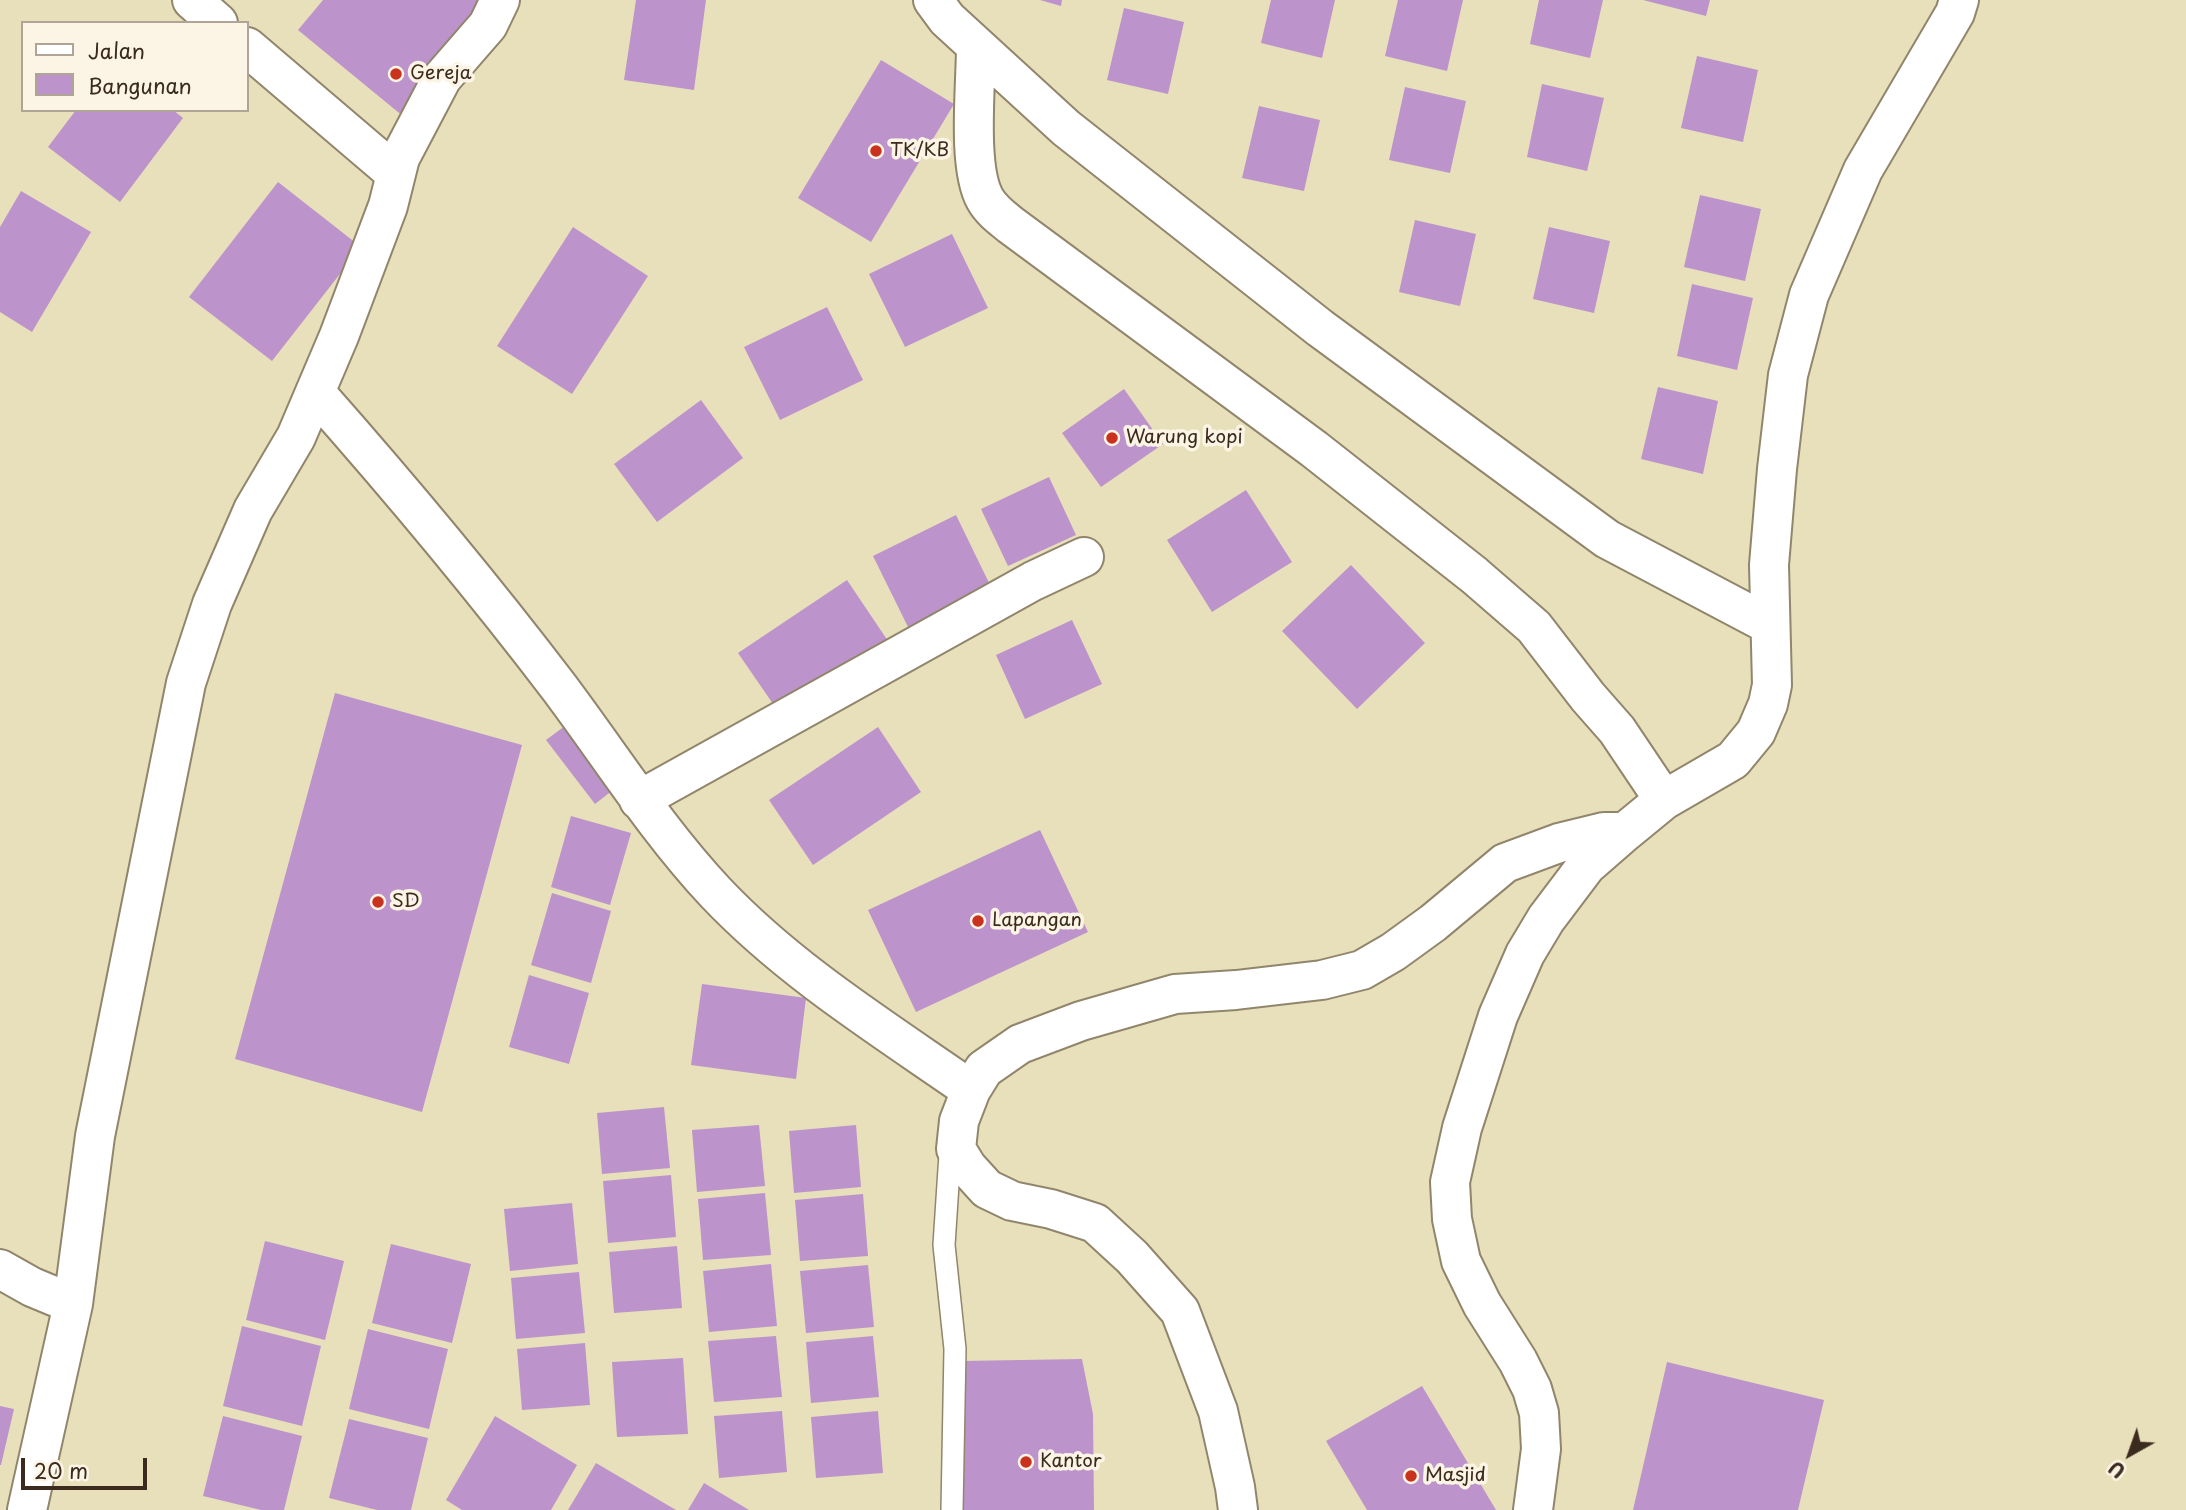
<!DOCTYPE html>
<html>
<head>
<meta charset="utf-8">
<style>
	body { margin:0 }
	#map { position:relative; width:2186px; height:1510px; overflow:hidden; background:#e7e0bb; font-family:"Playpen Sans",sans-serif }
	canvas { display:block }
	.legend { position:absolute; left:21px; top:21px; width:228px; height:91px; box-sizing:border-box; background:#fcf5e5; border:2px solid #afa495; margin:0; padding:9px 12px; list-style:none; font-size:21px; color:#3b2a1e }
	.legend li { display:flex; align-items:center; gap:14px; height:35px }
	.legend b { width:35px; border:2px solid #afa495 }
	.north { position:absolute; left:2095px; top:1419px; width:70px; height:70px; -webkit-text-stroke:5px #fcf5e5; paint-order:stroke; rotate:220deg; font-size:19px; font-weight:700; line-height:28px; text-align:center; color:#3b2a1e }
	.north::after { content:''; display:block; margin:auto; width:24px; height:32px; background:#3b2a1e; clip-path:polygon(50% 0,100% 100%,50% 72%,0 100%) }
	.scale { position:absolute; left:21px; top:1458px; width:126px; height:32px; box-sizing:border-box; border:4px solid #3b2a1e; border-top:0; padding-left:9px; font-size:21px; line-height:24px; white-space:nowrap; color:#3b2a1e; -webkit-text-stroke:5px #fcf5e5; paint-order:stroke }
</style>
</head>
<body>
<div id="map">
<canvas width="2186" height="1510"></canvas>
<ul class="legend">
<li><b style="height:9px;background:#fff"></b>Jalan</li>
<li><b style="height:19px;background:#bc94cb"></b>Bangunan</li>
</ul>
<div class="north">U</div>
<div class="scale">20 m</div>
</div>
<script>
const c = document.querySelector('canvas').getContext('2d');
c.lineJoin = 'round';
function paint(path, color) { c.fillStyle = color; c.fill(path, 'evenodd'); }
function strokePath(path, color, width, dash) { c.strokeStyle = color; c.lineWidth = width; c.lineCap = dash ? 'butt' : 'round'; c.setLineDash(dash || []); c.stroke(path); }
function drawText(font, color, halo, rows, align = 'center') {
  c.font = font + ' "Playpen Sans",sans-serif'; c.lineWidth = 7; c.setLineDash([]); c.textBaseline = 'middle'; c.strokeStyle = halo; c.fillStyle = color; for (const [text, x, y, turn = 0] of rows) {
    c.save(); c.translate(x, y); c.rotate((+turn || 0) * Math.PI / 180); c.textAlign = isNaN(turn) ? turn : align; if (halo) c.strokeText(text, 0, 0); c.fillText(text, 0, 0); c.restore();
  }
}
paint(new Path2D(`
	M323,0h178l-97,117 -106,-87z
	M636,0h70l-12,90 -70,-10z
	M1040,0h22l-1,6z
	M1271,0h64l-13,58 -61,-15z
	M1398,0h65l-16,71 -62,-15z
	M1539,0h64l-13,58 -60,-14z
	M1643,0h67l-4,16z
	M1124,8l60,14 -16,72 -61,-14z
	M1697,56l61,14 -15,72 -62,-14z
	M881,60l73,44 -83,138 -73,-44z
	M1542,84l62,14 -17,73 -60,-14z
	M1405,87l61,14 -16,72 -61,-13z
	M1259,106l61,14 -16,71 -62,-13z
	M76,110h97l10,8 -63,84 -72,-55z
	M278,182l83,65 -89,114 -83,-64z
	M21,191l70,41 -59,100 -32,-20v-85z
	M1700,195l61,14 -16,72 -61,-14z
	M1415,220l61,14 -16,72 -61,-14z
	M573,227l75,49 -76,118 -75,-48z
	M1549,227l61,14 -16,72 -61,-14z
	M952,234l36,74 -83,39 -36,-73z
	M1692,284l61,14 -16,72 -60,-14z
	M827,307l36,73 -83,40 -36,-73z
	M1658,387l60,14 -15,73 -62,-15z
	M1124,389l39,55 -62,43 -39,-54z
	M701,400l42,58 -86,64 -43,-58z
	M1049,477l27,58 -68,31 -27,-57z
	M1246,490l46,72 -80,50 -45,-72z
	M956,515l36,74 -83,40 -36,-73z
	M1351,565l74,78 -68,66 -75,-78z
	M847,580l43,64 -108,73 -44,-64z
	M1072,620l30,64 -77,35 -29,-64z
	M335,693l187,52 -100,367 -187,-53z
	M573,720l49,63 -27,21 -49,-64z
	M878,727l43,65 -108,73 -44,-65z
	M571,816l60,17 -21,72 -59,-18z
	M1040,830l48,102 -172,80 -48,-102z
	M552,893l59,18 -20,72 -60,-18z
	M529,975l60,18 -20,71 -60,-17z
	M702,984l104,14 -10,81 -105,-14z
	M664,1107l6,61 -68,6 -5,-61z
	M759,1125l6,61 -68,6 -5,-62z
	M856,1125l5,62 -67,6 -5,-62z
	M671,1175l5,62 -68,6 -5,-62z
	M765,1193l6,62 -68,5 -5,-61z
	M863,1194l5,62 -68,5 -5,-61z
	M572,1203l6,61 -68,7 -6,-62z
	M265,1241l79,20 -19,79 -79,-20z
	M391,1244l80,20 -19,79 -80,-20z
	M677,1246l5,62 -68,5 -5,-61z
	M771,1264l6,62 -68,6 -6,-61z
	M868,1265l6,62 -68,6 -6,-62z
	M579,1272l6,61 -69,6 -5,-61z
	M242,1326l79,20 -19,80 -79,-20z
	M368,1329l80,20 -19,80 -80,-20z
	M776,1336l6,61 -68,5 -6,-61z
	M873,1336l6,61 -68,6 -5,-61z
	M585,1343l5,62 -68,5 -5,-61z
	M683,1358l5,76 -71,3 -5,-75z
	M1082,1359l11,55 1,96h-136l3,-149z
	M1667,1362l157,38 -26,110h-165z
	M1422,1386l74,124h-129l-41,-69z
	M0,1406l14,3 -13,56h-1z
	M782,1411l5,61 -68,6 -5,-62z
	M878,1411l5,62 -67,5 -5,-61z
	M223,1416l79,20 -18,74h-23l-58,-14z
	M495,1416l82,49 -26,45h-89l-16,-10z
	M349,1419l79,19 -17,72h-34l-48,-12z
	M596,1463l80,47h-108z
	M704,1483l45,27h-61z`), '#bc94cb');
const lane = new Path2D(`
	M952,1510l3,-161 -11,-104 5,-76 1,-13 6,-7`);
const street = new Path2D(`
	M192,0l26,23
	M933,0l14,19 119,109 254,200 287,211 163,86
	M976,46c0,39 -9,121 9,153 6,11 17,19 27,27l302,223 160,126 60,52 54,70 29,33 47,70
	M247,47l149,127
	M315,392c84,95 166,193 243,294 52,69 98,143 158,207 74,78 166,135 255,197
	M639,800l394,-219 51,-24
	M0,1269l32,18 41,17
	M27,1510l46,-206 22,-168 91,-453 26,-79 41,-94 43,-73 43,-101 49,-130 12,-48 42,-80 46,-53 12,-25
	M1238,1510l-3,-23 -17,-76 -38,-100 -48,-54 -37,-34 -44,-14 -39,-8 -25,-12 -20,-22 -11,-18 3,-28 12,-31 13,-21 36,-25 61,-23 94,-27 61,-4 86,-10 40,-10 31,-18 40,-29 72,-60 54,-20 45,-11h21
	M1533,1510l8,-61 -2,-36 -7,-24 -14,-28 -36,-57 -21,-43 -9,-42 -2,-37 12,-54 36,-112 27,-62 21,-35 40,-53 39,-34 39,-32 69,-40 23,-28 12,-28 4,-19 -3,-120 8,-96 11,-94 21,-80 54,-125 92,-157 4,-13`);
strokePath(lane, '#91856c', 24);
strokePath(street, '#91856c', 42);
strokePath(lane, '#fff', 21);
strokePath(street, '#fff', 38);
for (const [x, y, r, color] of [
	[396,74,7,"#c8321e"],
	[876,151,7,"#c8321e"],
	[1112,438,7,"#c8321e"],
	[378,902,7,"#c8321e"],
	[978,921,7,"#c8321e"],
	[1026,1462,7,"#c8321e"],
	[1411,1476,7,"#c8321e"]
]) { const dot = new Path2D(); dot.arc(x, y, r, 0, 2 * Math.PI); c.fillStyle = color; c.fill(dot); strokePath(dot, '#fcf5e5', 2.5); }
drawText('19px', '#3b2a1e', '#fcf5e5', [
	["Gereja",410,74],
	["TK/KB",890,151],
	["Warung kopi",1126,438],
	["SD",392,902],
	["Lapangan",992,921],
	["Kantor",1040,1462],
	["Masjid",1425,1476]
], 'left');
</script>
</body>
</html>
